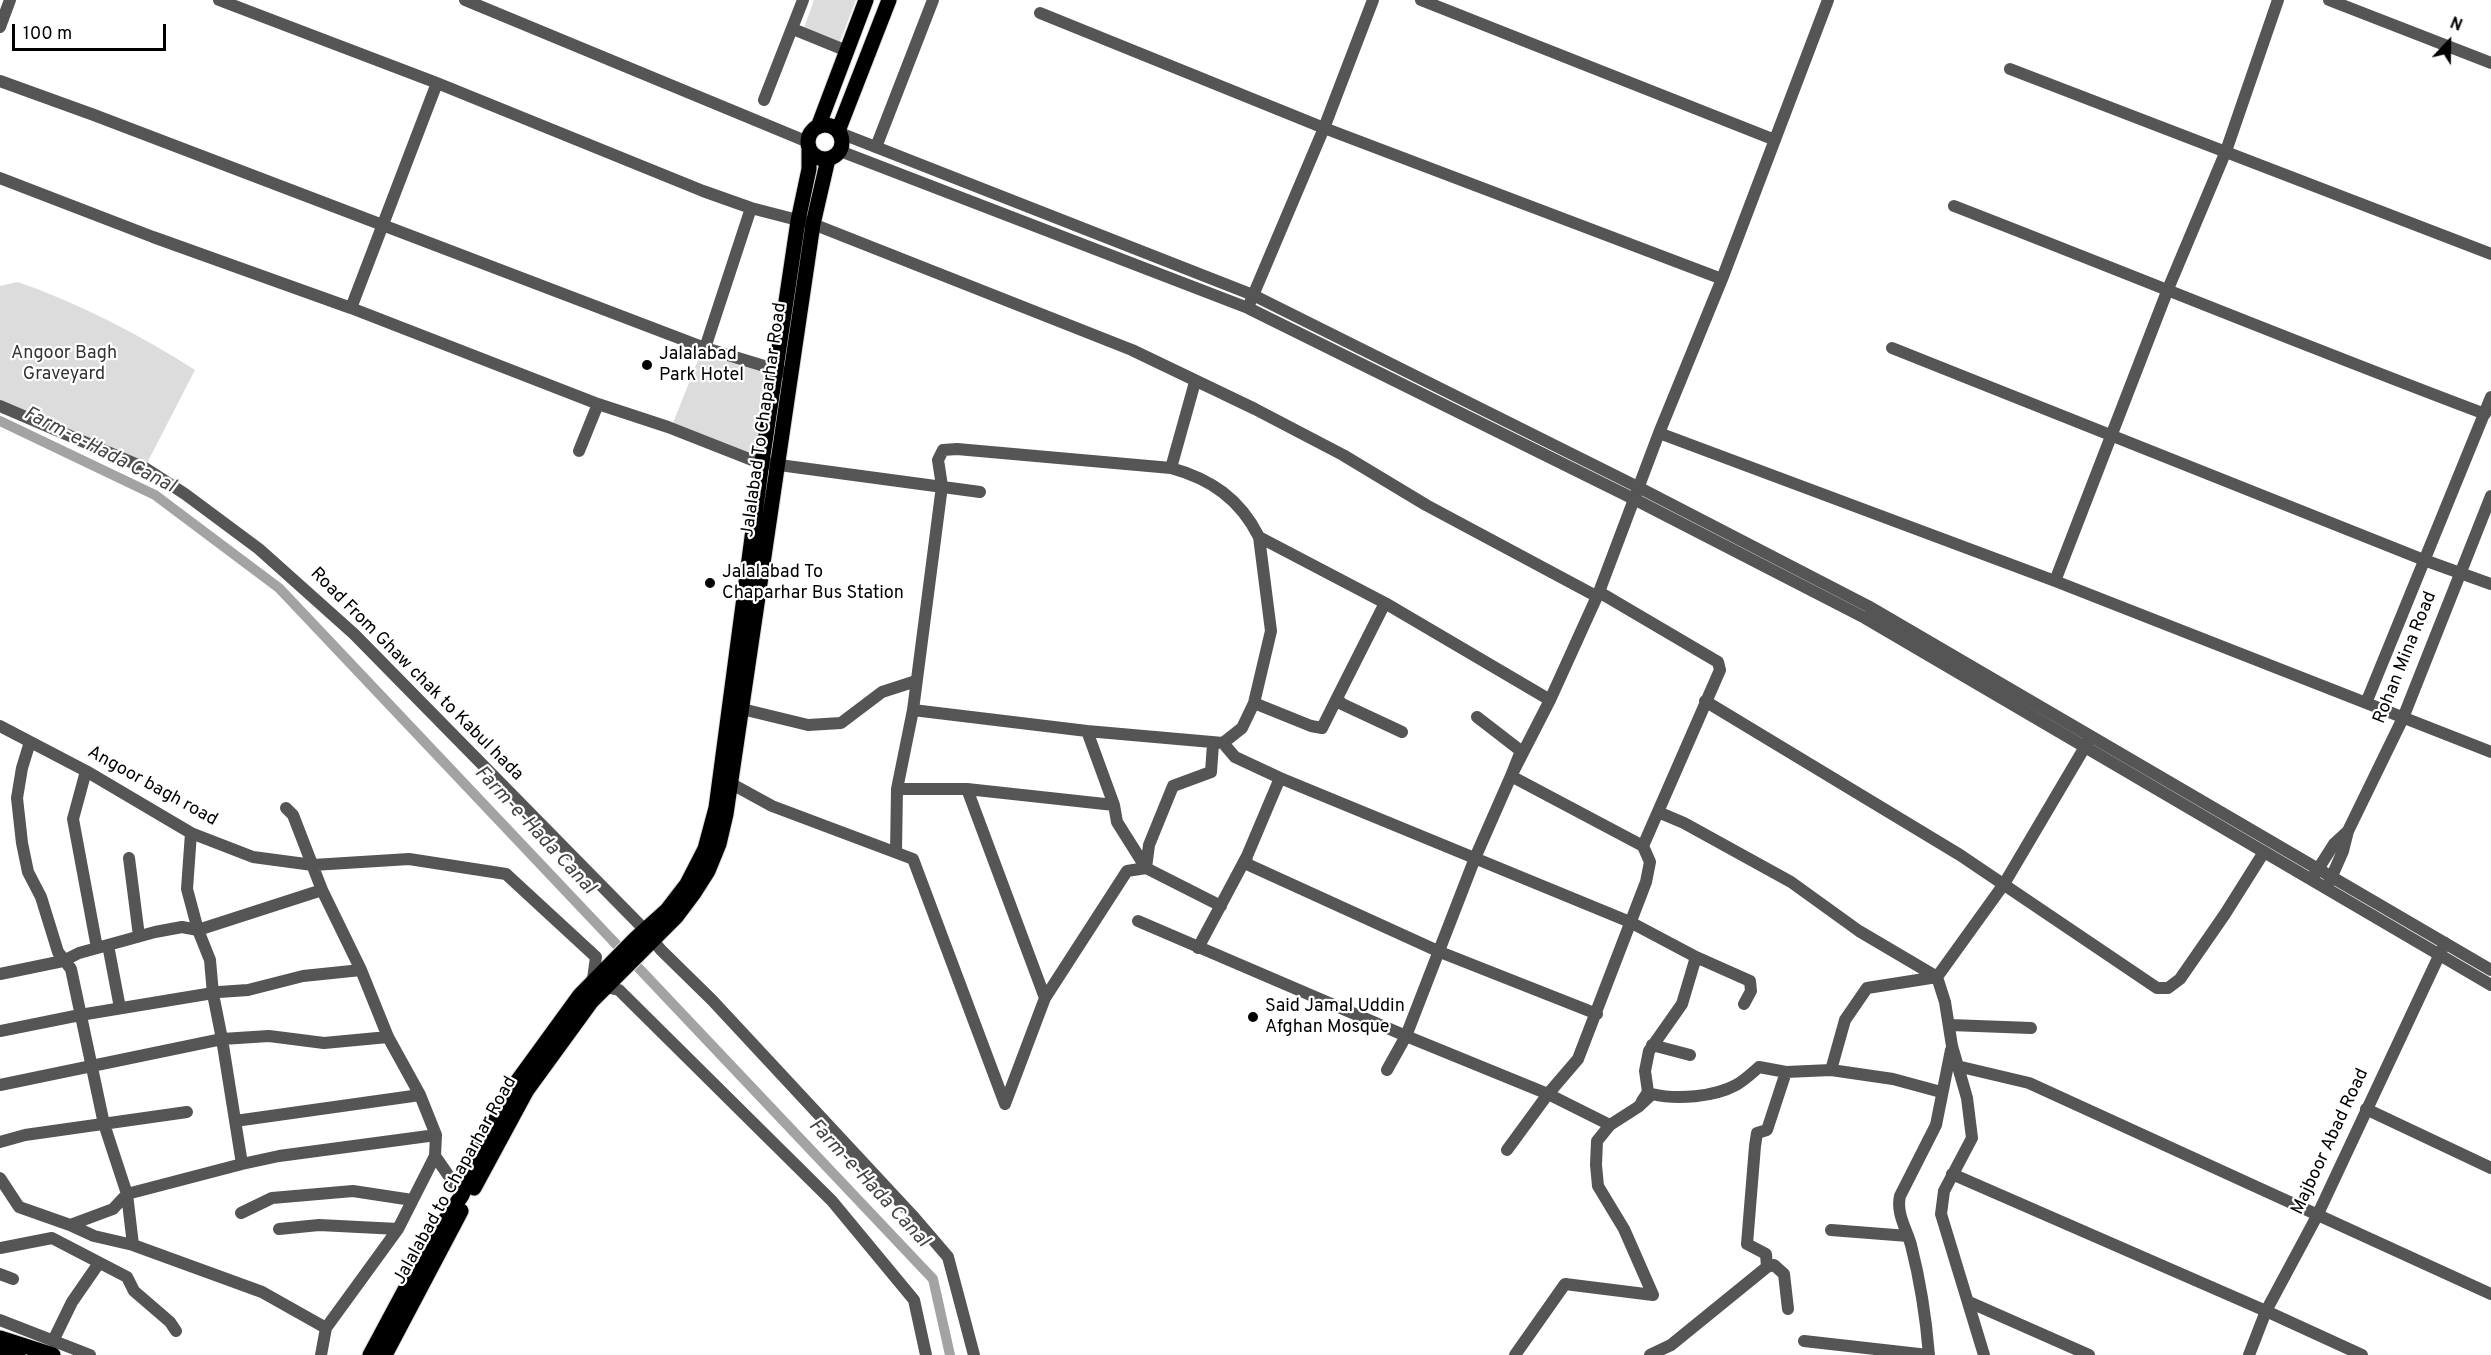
<!DOCTYPE html>
<html>
<head>
<meta charset="utf-8">
<style>
	body { margin:0 }
	#map { position:relative; width:2491px; height:1355px; overflow:hidden; background:#fff; font-family:Overpass,sans-serif }
	canvas { display:block }
	.north { position:absolute; left:2419px; top:12px; width:60px; height:60px; -webkit-text-stroke:4px #fff; paint-order:stroke; rotate:22deg; font-size:16px; font-weight:700; line-height:24px; text-align:center; color:#000 }
	.north::after { content:''; display:block; margin:auto; width:21px; height:27px; background:#000; clip-path:polygon(50% 0,100% 100%,50% 72%,0 100%) }
	.scale { position:absolute; left:12px; top:24px; width:154px; height:27px; box-sizing:border-box; border:3px solid #000; border-top:0; padding-left:8px; font-size:18px; line-height:21px; white-space:nowrap; color:#000; -webkit-text-stroke:4px #fff; paint-order:stroke }
</style>
</head>
<body>
<div id="map">
<canvas width="2491" height="1355"></canvas>
<div class="north">N</div>
<div class="scale">100 m</div>
</div>
<script>
const c = document.querySelector('canvas').getContext('2d');
c.lineJoin = 'round';
function paint(path, color) { c.fillStyle = color; c.fill(path, 'evenodd'); }
function strokePath(path, color, width, dash) { c.strokeStyle = color; c.lineWidth = width; c.lineCap = dash ? 'butt' : 'round'; c.setLineDash(dash || []); c.stroke(path); }
function drawText(font, color, halo, rows, align = 'center') {
  c.font = font + ' Overpass,sans-serif'; c.lineWidth = 4.5; c.setLineDash([]); c.textBaseline = 'middle'; c.strokeStyle = halo; c.fillStyle = color; for (const [text, x, y, turn = 0] of rows) {
    c.save(); c.translate(x, y); c.rotate((+turn || 0) * Math.PI / 180); c.textAlign = isNaN(turn) ? turn : align; if (halo) c.strokeText(text, 0, 0); c.fillText(text, 0, 0); c.restore();
  }
}
paint(new Path2D(`
	M814,0h42l-17,44 -35,-16z
	M18,282c62,22 121,52 177,88l-49,95 -146,-64v-115z
	M702,350l68,25 -15,80 -82,-32z`), '#dcdcdc');
strokePath(new Path2D(`
	M0,421l155,74 124,93 654,691 17,76`), '#a3a3a3', 10);
const primary = new Path2D(`
	M808 142a17 17 0 1 1 34 0a17 17 0 1 1-34 0Z
	M818,127l48,-127
	M838,131l51,-131
	M474,1188l53,-98 64,-88 85,-85 18,-24 14,-22 11,-27 7,-30 87,-590 15,-65
	M0,1338l53,17
	M0,1348l18,7
	M370,1355l60,-112 32,-48 20,-51 34,-61 64,-88 56,-57 31,-28 20,-26 18,-35 11,-41 46,-346 36,-241 11,-52v-20
	M385,1355l76,-144`);
strokePath(primary, '#dbdbdb', 17);
strokePath(new Path2D(`
	M219,0l218,83 266,108 48,17 62,16 319,126 123,59 88,46 83,50 170,91
	M465,0l343,142
	M1421,0l354,140
	M2329,0l162,63
	M1040,13l284,115 398,151
	M0,27l10,-27
	M793,29l54,22
	M2010,69l481,185
	M0,81l94,34 611,233 79,24
	M764,100l39,-100
	M876,147l57,-147
	M0,178l153,59 198,71 247,96 70,23 89,35 223,30
	M1954,206c178,69 353,141 531,208
	M1249,305l75,-177 49,-128
	M351,308l86,-225
	M705,348l46,-140
	M1892,348l532,212 67,24
	M1659,433l396,148 436,171
	M579,451l19,-47
	M1171,468l24,-86
	M1259,537c-19,-38 -48,-58 -88,-69l-214,-19 -14,1 -5,10 4,26 -29,224 174,21 136,12 12,14 45,21 350,144 66,35 54,24 1,10 -7,13
	M2055,581l113,-292 58,-138 52,-151
	M1337,698l48,-95
	M1705,701l255,154 197,133h11l12,-9 45,-65 39,-62
	M1254,703l57,23 11,2 15,-30 5,6 60,28
	M2366,703l125,-306
	M742,709l66,16 33,-2 41,-31 34,-11
	M1477,717l44,34 -10,25 132,70
	M0,726l86,45 105,62 62,24 60,8 96,-6 97,15 90,83 -3,22
	M1087,731l27,74 3,17 29,46 75,38
	M30,742l-8,26 -5,30 5,45 6,29 13,25 17,55 13,17 33,155 23,70 6,51
	M1223,743l19,-15 12,-25 17,-72 -12,-94 126,66 165,97
	M86,771l-13,48 24,129
	M1280,778l-33,78 -1,6 3,3 191,87 157,62
	M730,783l42,23 141,53 92,245
	M897,789h70l78,209
	M967,789l147,16
	M286,808l7,7 29,75 39,80 27,67 32,58 16,40 -1,21 27,39
	M1658,812l26,11 107,59 68,49 78,46
	M191,833l-4,56 11,41 12,30 3,34 9,45 20,125
	M896,852l1,-63 16,-79
	M129,858l10,78
	M2313,877l21,-33 13,-12
	M2328,885l15,-34 5,-20 55,-113 88,-222
	M1138,921l268,115 142,58 62,31
	M108,945l12,63
	M1198,948l49,-92
	M0,974l63,-13 16,-8 76,-21 27,-5 16,3 124,-40
	M1950,1025l81,3
	M0,1031l80,-16 139,-23 29,-2 55,-14 58,-6
	M1652,1045l38,10
	M1957,1066l72,17 462,211
	M1387,1070l19,-34 69,-178 36,-82 39,-76 49,-108
	M1831,1070l62,9 48,13
	M0,1085l222,-46 47,-3 55,7 64,-6
	M1642,1101l6,-9 -3,-21 4,-20 33,-47 14,-47
	M1005,1104l40,-106 82,-127 19,-3 3,-23 24,-59 38,-14 2,-28
	M2366,1109l125,59
	M235,1121l185,-26
	M0,1142l25,-7 162,-23
	M1507,1150l41,-56 30,-35 68,-177 4,-20 -7,-16 77,-176 -2,-8 -119,-70 60,-159 63,-154 106,-279
	M1952,1174l314,137 96,44
	M0,1178l19,29 51,18 24,11 39,9 129,47 64,36
	M241,1213l31,-15 81,-7 59,9
	M70,1225l43,-16 14,-15 115,-30 37,-8 157,-21
	M279,1229l40,-4 79,4
	M1831,1230l77,6
	M0,1248l52,-10 75,39 7,14 36,31 6,9
	M1767,1267l-1,-13 -19,-10 8,-98 2,-13 10,-3 19,-58
	M0,1274l13,5
	M1653,1295l-29,-66 -26,-43 -2,-21 1,-24 13,-16 28,-18 14,-13c25,6 62,3 84,-9 9,-5 16,-12 23,-18l27,5 45,-2 14,-50 22,-32 70,-11
	M1969,1302l120,53
	M0,1320l90,35
	M53,1341l19,-39 27,-39
	M1804,1341l124,14
	M321,1355l5,-27 72,-99 37,-73
	M1515,1355l50,-71 88,11
	M1650,1355l21,-10 96,-78 7,-2 10,9 4,35
	M1929,1355c-3,-37 -9,-75 -18,-110 -5,-17 -15,-32 -11,-49l36,-71 15,-75
	M1984,1355l-43,-141 3,-23 28,-53 -5,-40 -15,-52 -7,-44 -8,-25 67,-93 85,-144
	M2249,1355l17,-44 51,-95 128,-273`), '#555', 12);
strokePath(new Path2D(`
	M840,133l413,162 385,192 230,119 623,364
	M840,151l408,157 386,191 231,119 626,367
	M0,406l145,62 40,26 74,55 95,85 288,293 19,23 51,50 200,215 36,42 26,98
	M601,986l18,4 213,211 82,99 12,55`), '#555', 12);
strokePath(primary, '#000', 15);
for (const [x, y, r, color] of [
	[647,365,6,"#000"],
	[710,583,6,"#000"],
	[1253,1017,6,"#000"]
]) { const dot = new Path2D(); dot.arc(x, y, r, 0, 2 * Math.PI); c.fillStyle = color; c.fill(dot); strokePath(dot, '#fff', 2); }
drawText('18px', '#333', '#fff', [
	["Angoor Bagh",64,354],
	["Graveyard",64,375]
]);
drawText('18px', '#000', '#fff', [
	["Jalalabad",659,355],
	["Park Hotel",659,376],
	["Jalalabad To",722,573],
	["Chaparhar Bus Station",722,594],
	["Said Jamal Uddin",1265,1007],
	["Afghan Mosque",1265,1028]
], 'left');
drawText('18px', '#000', '#fff', [
	["Jalalabad To Chaparhar Road",765,420,-82],
	["Rohan Mina Road",2406,658,-68],
	["Road From Ghaw chak to Kabul hada",416,675,45],
	["Angoor bagh road",152,787,29],
	["Majboor Abad Road",2331,1142,-65],
	["Jalalabad to Chaparhar Road",456,1181,-61]
]);
drawText('italic 20px', '#444', '#fff', [
	["Farm-e-Hada Canal",99,451,27],
	["Farm-e-Hada Canal",534,831,47],
	["Farm-e-Hada Canal",868,1184,47]
]);
</script>
</body>
</html>
